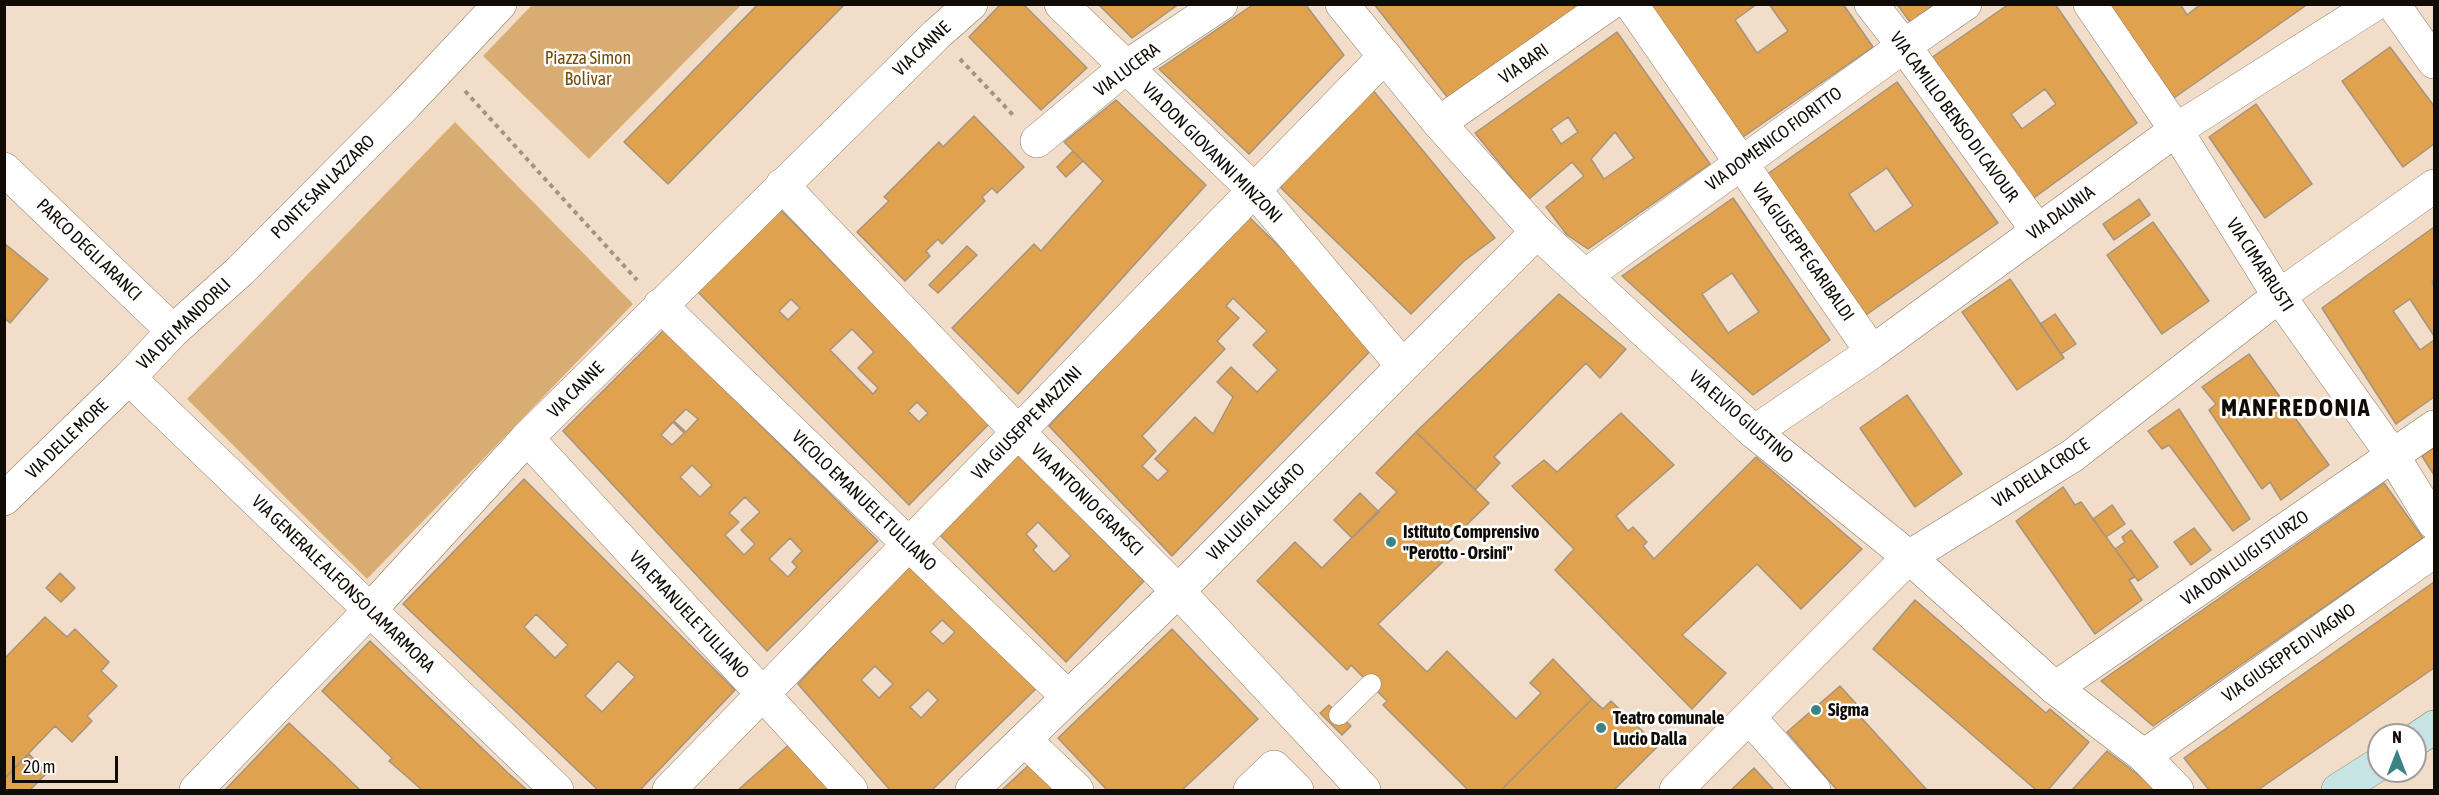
<!DOCTYPE html>
<html>
<head>
<meta charset="utf-8">
<style>
	body { margin:0 }
	#map { position:relative; width:2439px; height:795px; overflow:hidden; background:#f2dec8; font-family:"Asap Condensed",sans-serif }
	canvas { display:block }
	.frame { position:absolute; inset:0; border:6px solid #110b05; pointer-events:none }
	.north { position:absolute; left:2367px; top:723px; width:60px; height:60px; box-sizing:border-box; background:#fff; border:2px solid #a09d9b; border-radius:50%; rotate:0deg; font-size:16px; font-weight:700; line-height:24px; text-align:center; color:#110b05 }
	.north::after { content:''; display:block; margin:auto; width:21px; height:27px; background:#3c8483; clip-path:polygon(50% 0,100% 100%,50% 72%,0 100%) }
	.scale { position:absolute; left:12px; top:756px; width:106px; height:27px; box-sizing:border-box; border:3px solid #110b05; border-top:0; padding-left:8px; font-size:18px; line-height:21px; white-space:nowrap; color:#110b05; -webkit-text-stroke:4px #fff; paint-order:stroke }
</style>
</head>
<body>
<div id="map">
<canvas width="2439" height="795"></canvas>
<div class="frame"></div>
<div class="north">N</div>
<div class="scale">20 m</div>
</div>
<script>
const c = document.querySelector('canvas').getContext('2d');
c.lineJoin = 'round';
function paint(path, color) { c.fillStyle = color; c.fill(path, 'evenodd'); }
function strokePath(path, color, width, dash) { c.strokeStyle = color; c.lineWidth = width; c.lineCap = dash ? 'butt' : 'round'; c.setLineDash(dash || []); c.stroke(path); }
function drawText(font, color, halo, rows, align = 'center') {
  c.font = font + ' "Asap Condensed",sans-serif'; c.lineWidth = 5; c.setLineDash([]); c.textBaseline = 'middle'; c.strokeStyle = halo; c.fillStyle = color; for (const [text, x, y, turn = 0] of rows) {
    c.save(); c.translate(x, y); c.rotate((+turn || 0) * Math.PI / 180); c.textAlign = isNaN(turn) ? turn : align; if (halo) c.strokeText(text, 0, 0); c.fillText(text, 0, 0); c.restore();
  }
}
paint(new Path2D(`
	M533,4h208v1l-152,154 -106,-103z
	M455,122l178,182 -266,275 -180,-180z`), '#d9ac74');
const building = new Path2D(`
	M758,4h87l-177,180 -44,-42z
	M1001,4h22l64,64 -46,42 -72,-73z
	M1098,4h81l-47,34z
	M1254,4h51l39,51 -95,99 -90,-85z
	M1374,4h209l-135,94z
	M1654,4h103l-22,16 22,33 31,-22 -19,-27h74l30,43 -130,90 -93,-130z
	M1897,4h38l-25,18z
	M2009,4h46l82,119 -106,77 -100,-142zM2045,89l11,15 -34,25 -11,-15z
	M2108,4h72l7,11 14,-11h107l-134,94z
	M1617,32l93,132 -122,85 -21,-14 -21,-28 38,-31 -12,-14 -43,37 -54,-66zM1568,117l10,15 -17,12 -10,-15zM1615,132l19,26 -30,21 -13,-20z
	M2390,47l44,59v38l-31,23 -61,-86z
	M1897,82l101,141 -132,92 -100,-140zM1887,168l26,38 -38,26 -26,-38z
	M1372,89l123,149 -31,23 -53,53 -131,-127z
	M1116,100l90,85 -188,209 -66,-66 82,-84 7,7 62,-70 -39,-39z
	M2256,104l56,80 -47,34 -56,-81z
	M974,116l50,51 -27,26 -5,-5 -10,9 3,4 -43,43 -4,-5 -12,12 4,5 -25,25 -48,-49 32,-31 -5,-4 55,-55 4,5z
	M1073,151l10,10 -17,16 -9,-10z
	M1733,198l97,142 -77,55 -131,-119zM1732,273l27,39 -31,21 -26,-39z
	M2139,199l11,16 -36,25 -11,-16z
	M776,205l214,218 -81,82 -215,-217zM791,299l9,9 -12,12 -9,-9zM852,329l22,23 -16,16 20,20 -5,6 -43,-44zM917,402l11,11 -9,9 -11,-11z
	M1247,215l131,128 -206,213 -123,-130zM1233,298l34,33 -14,14 25,25 -21,22 -26,-25 -14,15 16,15 -20,37 -18,-17 -40,42 13,12 -10,10 -16,-15 14,-15 -14,-15 83,-87 -8,-8 22,-23 -13,-12z
	M2153,222l56,79 -47,33 -55,-79z
	M2434,227v53l-2,2 2,4v50l-24,-37 -17,12 27,39 14,-10v57l-38,27 -74,-116z
	M4,243l44,36 -38,44 -6,-5z
	M967,246l10,9 -39,38 -9,-8z
	M2010,279l54,79 -47,32 -55,-78z
	M1559,294l67,55 -26,29 -14,-15 -92,94 6,6 -25,27 -59,-58z
	M2055,314l21,30 -15,10 -21,-30z
	M664,330l214,211 -111,110 -204,-220zM686,409l12,10 -12,13 -12,-11zM673,422l11,11 -12,12 -11,-10zM692,465l20,20 -12,12 -20,-20zM745,497l15,15 -19,18 14,14 -11,11 -19,-20 14,-13 -10,-9zM790,538l12,13 -10,11 5,5 -9,10 -19,-18z
	M2249,354l80,111 -48,35 -11,-18 -8,7 -53,-79 7,-6 -14,-17z
	M1907,395l55,79 -47,33 -55,-79z
	M2179,409l71,110 -17,12 -64,-86 -7,4 -14,-18z
	M1621,413l53,52 -58,51 12,15 5,-4 14,15 -4,4 11,13 102,-102 106,92 -61,60 -44,-45 -75,71 44,38 -34,36 -137,-139 19,-21 -62,-63 32,-26 13,12z
	M1416,432l73,71 -44,43 7,7 -74,71 49,48 20,-21 69,68 25,-26 -11,-10 23,-24 39,40 -91,91h-33l-85,-85 4,-4 -36,-36 -4,5 -90,-89 38,-39 27,26 75,-76 -21,-19z
	M2434,447v28l-12,-19z
	M1018,454l126,127 -78,81 -129,-130zM1038,522l33,34 -17,16 -21,-22 4,-4 -11,-12z
	M524,479l211,211 -95,100h-42l-195,-186zM536,614l32,31 -13,13 -31,-31zM618,661l17,16 -33,35 -17,-16z
	M2384,483l39,55 -270,188 -52,-45z
	M2063,487l12,18 6,-3 54,75 -6,3 13,20 -47,34 -79,-113z
	M1360,493l19,19 -27,26 -18,-18z
	M2112,505l13,19 -19,13 -13,-18z
	M2194,528l17,22 -20,15 -17,-23z
	M2131,530l27,37 -20,14 -23,-32 10,-7 -3,-5z
	M916,556l129,124 -113,110h-42l-92,-106zM942,620l13,12 -12,12 -13,-12zM875,666l18,18 -14,14 -18,-18zM928,690l10,10 -17,18 -11,-11z
	M60,573l15,15 -14,14 -15,-14z
	M2434,582v86l-176,122h-49l-25,-32z
	M1915,600l131,113 4,-4 39,33 -41,48h-12l-163,-141z
	M45,617l22,20 8,-8 34,33 -8,9 16,15 -30,30 5,5 -20,21 -17,-16 -51,53v-120z
	M1172,629l86,90 -76,71h-75l-49,-52z
	M370,641l138,132 19,17h-105l-33,-29 3,-3 -70,-67z
	M1840,686l19,21 -3,5 71,78h-90l-50,-58z
	M1592,699l11,10 8,-8 47,45 -44,44h-113z
	M1329,705l22,21 -9,9 -22,-22z
	M289,723l41,38 30,29h-135z
	M792,742l44,48h-98z
	M2107,751l46,35 3,4h-84z
	M29,754l18,19 -17,17h-26v-11z
	M1031,763l26,27h-55z
	M1754,768l20,22h-43z`);
paint(building, '#e0a24f');
strokePath(building, '#a5937e', 1.5);
const service = new Path2D(`
	M1339,715l32,-31`);
const minor = new Path2D(`
	M1061,4l193,186 148,175
	M1631,4l241,348
	M1871,4l33,42 133,184
	M2090,4l86,126 103,166 114,160 41,67
	M2393,4l41,58
	M1439,123l170,-119
	M1037,141l89,-74 95,-63
	M4,169l169,162
	M782,185l236,247 160,159 186,199
	M1585,276l319,-230 61,-42
	M660,305l408,392
	M129,378l428,412
	M1754,432l118,-80 304,-222 199,-126
	M527,438l324,352
	M4,499l125,-121 44,-47 67,-60 166,-167 94,-100
	M2055,688l379,-261
	M1749,717l65,73
	M1025,740l52,50
	M2144,756l290,-205
	M196,790l174,-180 157,-172 410,-404 34,-30
	M669,790l716,-734
	M972,790l206,-199 359,-359
	M1250,790l24,-23 23,23
	M1676,790l233,-233 163,-101 207,-160 155,-110`);
const tertiary = new Path2D(`
	M1342,4l97,119 98,109 217,200 155,125 146,131 89,68 33,34`);
const secondary = new Path2D(`
	M2415,740l19,-13
	M2338,790l41,-26`);
strokePath(service, '#8b7a65', 21);
strokePath(minor, '#8b7a65', 34);
strokePath(tertiary, '#8b7a65', 34);
strokePath(secondary, '#8b7a65', 34);
strokePath(new Path2D(`
	M960,59l54,57
	M465,91l172,189`), '#a29382', 4, [4.5, 4.5]);
strokePath(service, '#fff', 20);
strokePath(minor, '#fff', 33);
strokePath(tertiary, '#fff', 33);
strokePath(secondary, '#c6e4e4', 33);
for (const [x, y, r, color] of [
	[1391,542,6,"#3c8483"],
	[1816,710,6,"#3c8483"],
	[1601,728,6,"#3c8483"]
]) { const dot = new Path2D(); dot.arc(x, y, r, 0, 2 * Math.PI); c.fillStyle = color; c.fill(dot); strokePath(dot, '#fff', 2); }
drawText('18px', '#110b05', '#fff', [
	["VIA CANNE",922,49,-43],
	["VIA BARI",1524,64,-35],
	["VIA LUCERA",1127,70,-37],
	["VIA CAMILLO BENSO DI CAVOUR",1954,117,54],
	["VIA DOMENICO FIORITTO",1774,139,-36],
	["VIA DON GIOVANNI MINZONI",1212,153,45],
	["PONTE SAN LAZZARO",323,187,-45],
	["VIA DAUNIA",2061,213,-36],
	["PARCO DEGLI ARANCI",89,250,44],
	["VIA GIUSEPPE GARIBALDI",1803,252,55],
	["VIA CIMARRUSTI",2260,265,57],
	["VIA DEI MANDORLI",184,324,-44],
	["VIA CANNE",576,390,-45],
	["VIA ELVIO GIUSTINO",1741,417,41],
	["VIA GIUSEPPE MAZZINI",1027,423,-46],
	["VIA DELLE MORE",67,439,-44],
	["VIA DELLA CROCE",2041,473,-33],
	["VIA ANTONIO GRAMSCI",1087,500,45],
	["VICOLO EMANUELE TULLIANO",864,501,44],
	["VIA LUIGI ALLEGATO",1256,512,-45],
	["VIA DON LUIGI STURZO",2245,558,-35],
	["VIA GENERALE ALFONSO LAMARMORA",343,584,44],
	["VIA EMANUELE TULLIANO",689,615,47],
	["VIA GIUSEPPE DI VAGNO",2289,653,-35]
]);
drawText('18px', '#754c0a', '#fff', [
	["Piazza Simon",588,58],
	["Bolivar",588,79]
]);
drawText('bold 18px', '#110b05', '#fff', [
	["Istituto Comprensivo",1403,532],
	["\"Perotto - Orsini\"",1403,553],
	["Sigma",1828,710],
	["Teatro comunale",1613,718],
	["Lucio Dalla",1613,739]
], 'left');
c.letterSpacing = '1.5px';
drawText('bold 24px', '#110b05', '#fff', [
	["MANFREDONIA",2296,408]
]);
c.letterSpacing = '0px';
</script>
</body>
</html>
